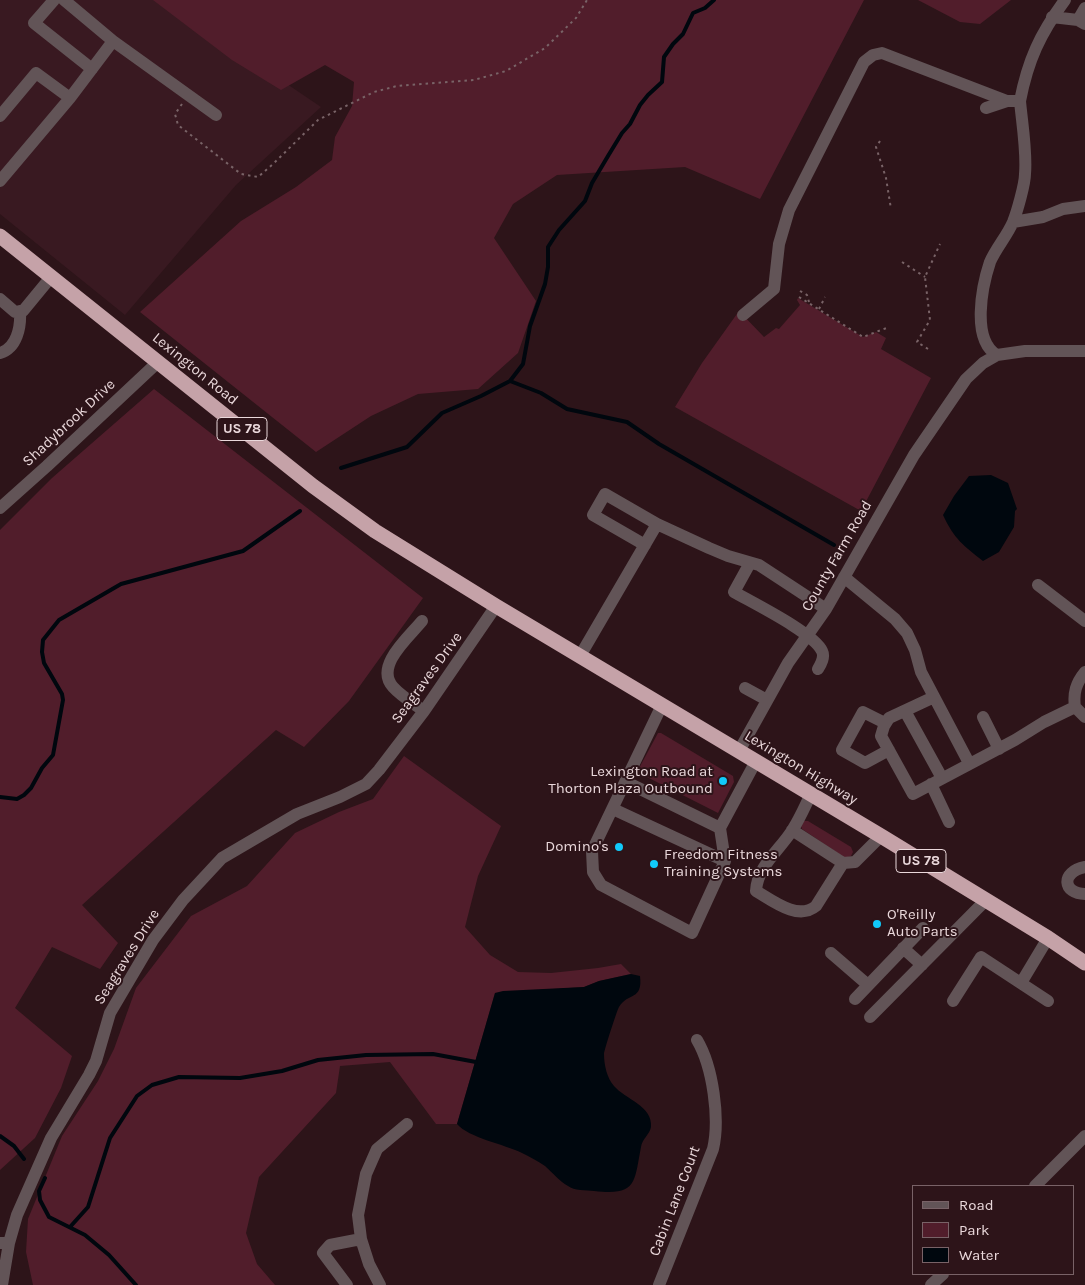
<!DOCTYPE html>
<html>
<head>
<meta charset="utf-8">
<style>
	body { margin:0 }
	#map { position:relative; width:1085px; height:1285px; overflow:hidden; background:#2d1419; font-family:Karla,sans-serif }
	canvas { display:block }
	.legend { position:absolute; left:912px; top:1185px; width:162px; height:90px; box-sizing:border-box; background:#2d1419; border:1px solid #796267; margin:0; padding:6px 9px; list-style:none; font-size:15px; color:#ead8db }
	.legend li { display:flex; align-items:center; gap:10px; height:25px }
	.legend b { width:25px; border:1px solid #796267 }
</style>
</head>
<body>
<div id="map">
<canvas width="1085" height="1285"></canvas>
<ul class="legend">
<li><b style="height:6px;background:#625457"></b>Road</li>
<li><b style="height:14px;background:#511d2b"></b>Park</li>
<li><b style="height:14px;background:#00070e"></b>Water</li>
</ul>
</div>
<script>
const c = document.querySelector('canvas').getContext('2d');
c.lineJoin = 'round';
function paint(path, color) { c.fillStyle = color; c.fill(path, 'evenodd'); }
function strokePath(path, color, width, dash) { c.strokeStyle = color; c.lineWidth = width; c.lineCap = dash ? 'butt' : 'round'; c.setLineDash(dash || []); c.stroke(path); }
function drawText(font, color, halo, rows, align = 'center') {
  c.font = font + ' Karla,sans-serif'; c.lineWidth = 4; c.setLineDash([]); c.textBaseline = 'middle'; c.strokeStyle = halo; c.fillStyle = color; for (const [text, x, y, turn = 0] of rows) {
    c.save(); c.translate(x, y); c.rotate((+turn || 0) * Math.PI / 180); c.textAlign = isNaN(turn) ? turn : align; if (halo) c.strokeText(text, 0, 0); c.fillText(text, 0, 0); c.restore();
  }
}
paint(new Path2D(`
	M0,0h163l158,107 -85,78 -111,130 -125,-101z`), '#391921');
paint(new Path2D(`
	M153,0h711l-104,199 -75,-32 -128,8 -44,29 -19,34 42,63 -18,52 -40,36 -60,5 -47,22 -55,36 -176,-140 101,-91 55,-34 36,-27 3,-23 17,-31 2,-24 -29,-17 -44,25 -49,-30z
	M918,0h93l-31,24 -20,-2z
	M798,298l65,39 13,-5 10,6 -5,11 50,29 -70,133 -186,-104 27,-44 37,-52 25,26 12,-9 3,1 21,-24 -3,-5z
	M154,389l269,209 -74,103 -45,46 -28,-17 -194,175 36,38 -18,26 -48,-22 -37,61 57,48 -11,32 -26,50 -35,32v-640l52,-52z
	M658,733h3l72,43 1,6 -16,31 -81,-41z
	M404,756l97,70 -23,50 -13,51 25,28 28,17 33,1 47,-5 23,-4 10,10 -32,7 -15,6 -89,6 -38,131h-21l-46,-62 -50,4 -4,27 -77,84 -13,56 11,31 18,21h-242l-7,-33 2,-33 34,-83 36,-55 16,-32 22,-61 55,-72 56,-30 48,-53 44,-21 34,-13z
	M804,821h4l43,26 2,5 -2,4 -6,2 -43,-29 -1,-3z`), '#511d2b');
paint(new Path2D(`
	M991,475l17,8 9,26 -2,2 -1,16 -15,25 -16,9c-19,-15 -29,-22 -40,-46l11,-19 15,-20z
	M631,974l9,2c3,25 -12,16 -21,31 -2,3 -15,44 -15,47 0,11 3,24 10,32 11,13 39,20 37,41 -1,7 -9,12 -10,20 -7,36 -4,49 -47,44 -8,-1 -20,0 -26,-5 -9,-5 -15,-13 -23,-20 -7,-5 -15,-9 -23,-13 -18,-9 -53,-15 -65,-29l38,-131 8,-2 81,-4 15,-6z`), '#00070e');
strokePath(new Path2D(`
	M510,381l13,-17 7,-38 15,-42 3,-17v-20l11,-17 26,-29 7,-18 16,-27 14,-23 8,-9 10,-19 8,-10 14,-13 2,-25 9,-13 10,-10 10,-21 12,-5 9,-8
	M341,468l66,-21 35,-34 39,-17 29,-15 31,12 26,16 60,13 32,22 175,101
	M0,797l17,2 7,-4 7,-7 11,-20 11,-13 10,-55 -1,-6 -18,-31 -2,-11 1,-12 16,-20 62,-36 122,-33 57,-40
	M0,1136l14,10 10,13
	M45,1178l-6,13 1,9 9,17 36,18 24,20 27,30
	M70,1227l18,-20 22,-69 27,-42 15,-11 27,-8 61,1 42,-7 36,-11 48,-5 67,-1 43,8`), '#00070e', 4);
strokePath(new Path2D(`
	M182,104l-7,10 3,11 63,49 17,3 15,-13 45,-44 56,-28 23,-6 77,-6 32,-9 39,-23 31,-30 11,-18
	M880,141l-4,6 10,31 5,31
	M902,262l23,15
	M800,291l7,4 2,7
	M799,297l64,40 26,-10
	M819,309l6,-12
	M928,349l-11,-7 13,-22 -5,-43 15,-33`), '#796367', 2, [2.5, 4]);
strokePath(new Path2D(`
	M54,0l-20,23 58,46
	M64,0l49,41
	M1052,17l26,3 7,4
	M1078,20l7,-12
	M70,98l43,-57 103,74
	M1020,101c8,-41 20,-67 45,-101
	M986,108l21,-7h13c2,22 7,51 5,73 0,10 -8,38 -12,48 -6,14 -17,26 -23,40 -8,24 -19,78 7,93
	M0,116l36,-43 34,25 -70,83
	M1013,222l30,-5 20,-8 22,-3
	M0,299l15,13 8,-1 28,-34
	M743,315l31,-26 5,-45 10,-34 75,-148 9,-7 9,-2 125,48
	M0,353c17,-5 21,-26 20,-42
	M0,508l47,-42 111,-104
	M645,545l-52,-30 12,-21 52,30 52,24 19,8 31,9 67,44
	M750,563l-16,29c19,11 80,41 88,59 3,6 -1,13 -4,18
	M844,577l51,42 12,14 8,17 6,22 48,91
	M1038,585l47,36
	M422,621c-13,16 -48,45 -29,66 8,9 21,17 31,24
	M580,656l77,-132
	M1085,672c-9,11 -12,21 -10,35l10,10
	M745,688l22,12
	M934,697l-45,21 -5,8 -3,10 32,58 102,-54 29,-18 31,-15
	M662,705l-70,146 1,21 8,13 91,48 33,-72 -5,-33 36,-67
	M905,711l37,67
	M983,717l16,32
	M885,723l-22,-11 -21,38 23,13 24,-13
	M739,751l49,-88 38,-54 88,-154 52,-76 17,-16 14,-8 28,-4h60
	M626,782l94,46
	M931,784l18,38
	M811,794c-6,12 -11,24 -18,35 -12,20 -36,37 -37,62 17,10 42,30 60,15l27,-43
	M613,809l112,52
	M792,830l51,33 12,-1 26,-26
	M1085,867c-25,5 -22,27 0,27
	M903,948l19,17
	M831,953l37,32
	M1021,983l27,-45
	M855,999l68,-71
	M953,1001l28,-44 67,44
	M870,1017l116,-117
	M1035,1186l50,-50
	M0,1243h9l-7,42
	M9,1243l8,-28 34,-77 38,-63 7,-14 14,-48 43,-73 30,-40 39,-42 75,-44 43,-17 26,-13 13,-14 45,-59 72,-105
	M347,1285l-24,-32 7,-8 31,-6
	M380,1285l-11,-21 -8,-25 -3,-24 8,-41 11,-25 30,-25
	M659,1285l54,-136c7,-30 0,-82 -16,-109
	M931,1285l12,-11`), '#625457', 12);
strokePath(new Path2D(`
	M0,236l313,250 62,45 121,75 385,230 167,102 37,25`), '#c5a2a8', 15);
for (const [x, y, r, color] of [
	[723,781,5,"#11cafa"],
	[619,847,5,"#11cafa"],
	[654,864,5,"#11cafa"],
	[877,924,5,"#11cafa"]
]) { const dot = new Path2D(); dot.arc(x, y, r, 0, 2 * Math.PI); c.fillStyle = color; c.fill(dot); strokePath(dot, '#2d1419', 2); }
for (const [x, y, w] of [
	[242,429,50],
	[921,861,50]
]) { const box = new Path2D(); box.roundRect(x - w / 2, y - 11.5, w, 23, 4); c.fillStyle = '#2d1419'; c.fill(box); strokePath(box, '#ead8db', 1); }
drawText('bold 14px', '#ead8db', null, [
	["US 78",242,429],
	["US 78",921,861]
]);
drawText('15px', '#ead8db', '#2d1419', [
	["Lexington Road",195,369,39],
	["Shadybrook Drive",69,423,-43],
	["County Farm Road",837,556,-60],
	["Seagraves Drive",427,678,-54],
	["Lexington Highway",801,768,31],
	["Seagraves Drive",127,957,-58],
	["Cabin Lane Court",675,1201,-69]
]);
drawText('15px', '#ead8db', '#2d1419', [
	["Lexington Road at",713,772],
	["Thorton Plaza Outbound",713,789],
	["Domino's",609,847],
	["Freedom Fitness",664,855,"left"],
	["Training Systems",664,872,"left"],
	["O'Reilly",887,915,"left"],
	["Auto Parts",887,932,"left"]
], 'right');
</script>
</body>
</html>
